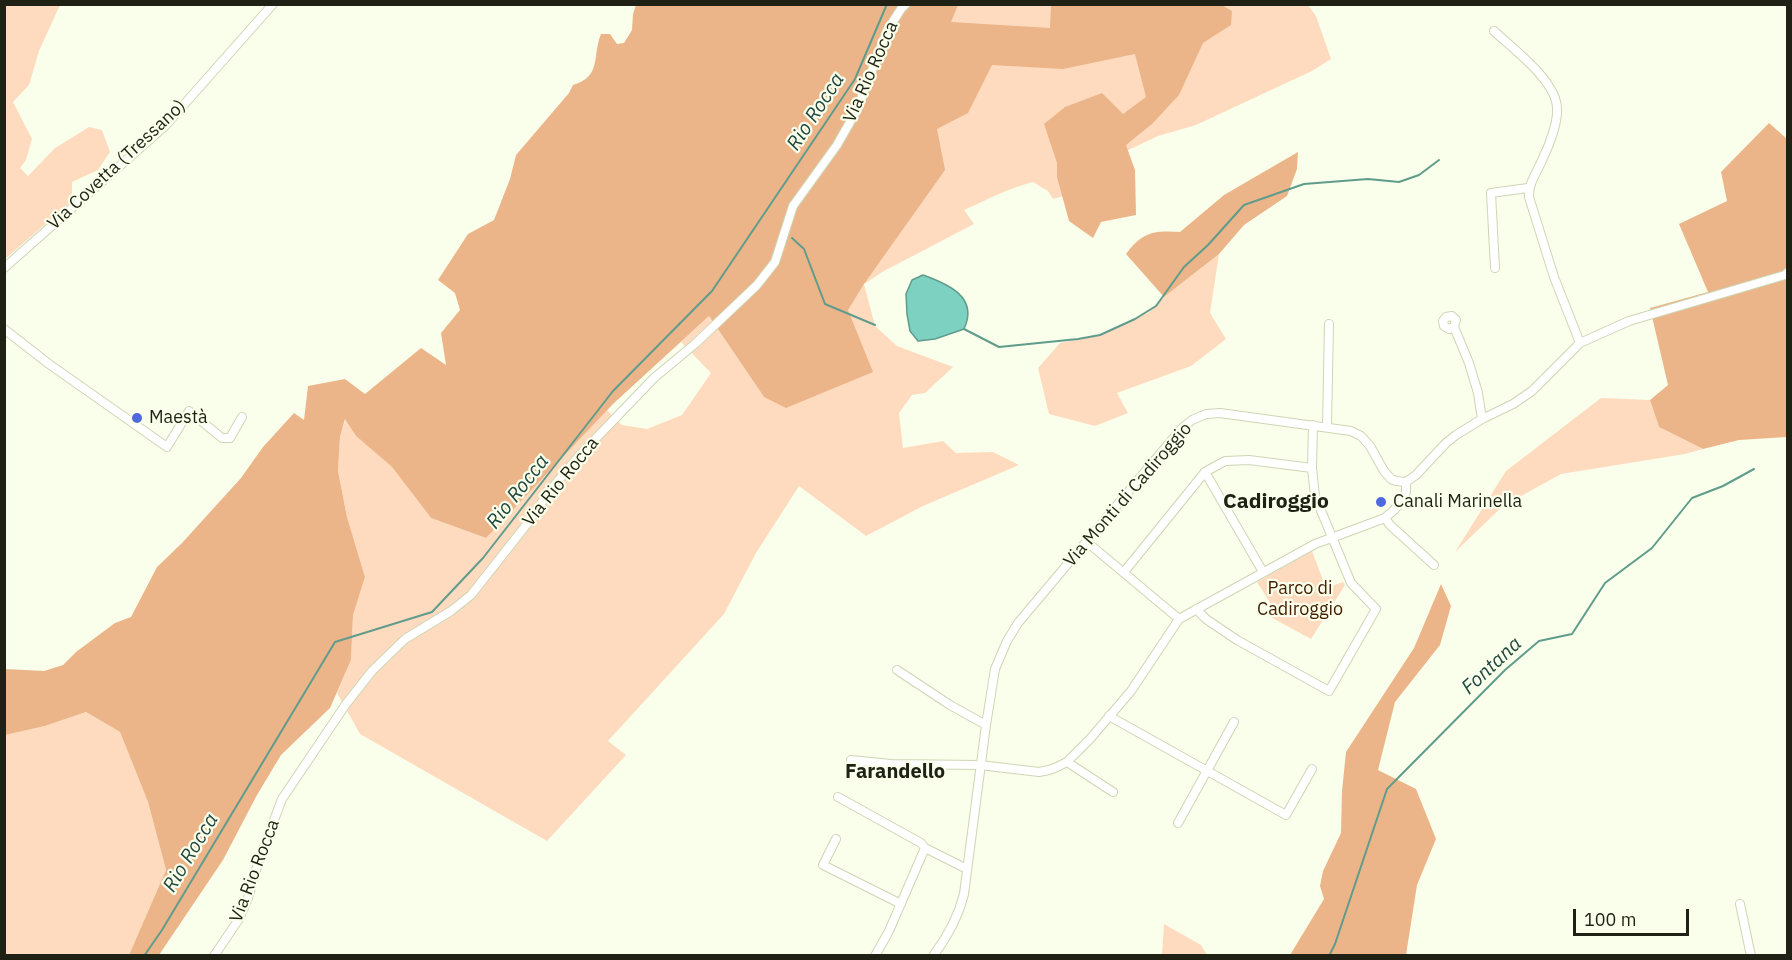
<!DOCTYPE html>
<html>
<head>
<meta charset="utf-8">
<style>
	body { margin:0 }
	#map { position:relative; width:1792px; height:960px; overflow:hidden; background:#f9ffea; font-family:"IBM Plex Sans",sans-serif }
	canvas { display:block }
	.frame { position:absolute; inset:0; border:6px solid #1e2114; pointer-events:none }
	.scale { position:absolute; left:1573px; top:909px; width:116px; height:27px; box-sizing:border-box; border:3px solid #1e2114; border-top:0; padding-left:8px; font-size:18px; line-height:21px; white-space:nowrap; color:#1e2114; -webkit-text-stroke:4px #f9ffea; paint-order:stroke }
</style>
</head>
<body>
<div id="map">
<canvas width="1792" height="960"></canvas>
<div class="frame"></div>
<div class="scale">100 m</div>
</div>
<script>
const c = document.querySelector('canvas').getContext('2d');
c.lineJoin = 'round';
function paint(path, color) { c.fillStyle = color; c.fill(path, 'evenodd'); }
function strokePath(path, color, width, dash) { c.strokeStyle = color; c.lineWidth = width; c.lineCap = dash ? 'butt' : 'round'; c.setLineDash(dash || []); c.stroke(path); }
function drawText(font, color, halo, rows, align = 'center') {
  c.font = font + ' "IBM Plex Sans",sans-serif'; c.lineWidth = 4.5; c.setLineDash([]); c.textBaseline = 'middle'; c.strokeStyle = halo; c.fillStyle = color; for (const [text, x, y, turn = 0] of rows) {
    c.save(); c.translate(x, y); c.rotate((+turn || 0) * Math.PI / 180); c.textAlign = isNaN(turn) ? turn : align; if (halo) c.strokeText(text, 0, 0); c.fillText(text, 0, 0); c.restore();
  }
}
paint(new Path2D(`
	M5,4l55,1 -21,46 -10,34 -16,17 19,37 -6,21 -6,8 8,8 27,-28 34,-21 13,3 8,22 -12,18 -26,12v19l-67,58z
	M651,5h657l8,11 15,43 -19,12 -116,54 -38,11 -36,17 -58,43 -11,3 -5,-8 -15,-9c-24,6 -46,18 -69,28l10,14 -90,47 -20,13 11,42 22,20 56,21 -28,26 -13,2 -13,18 4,35 40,-7 13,12 37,-1 26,13 -96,41 -57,30 -67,-50 -43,67 -32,61 -116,127 18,14 -79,86 -187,-107 -23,-41 14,-33 2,-46 12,-37 -18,-60 -9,-46 2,-34 6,-19 10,18 36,31 39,51 55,20 121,-128 15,15 25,4 35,-14 29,-42 -30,-31 28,-26 55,81 108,-25 -25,-62 17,-26z
	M1219,254l-9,59 16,26 -35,27 -74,27 11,20 -33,13 -46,-12 -11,-46 22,-25 40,-8 49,-23 15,-15z
	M1601,398l49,2 9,27 44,22 -18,5 -124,20 -58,32 -48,46 51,-81z
	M1312,551l14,37 17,-6 2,3 -34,54 -44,-24 5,-9 -15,-24z
	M86,712l34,20 28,70 18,68 -37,85h-124l-1,-220 41,-9z
	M1164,924l37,21 6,10h-45z`), '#fedbbf');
paint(new Path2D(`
	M1220,4l12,7 -1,14 -28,18 -24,52 -27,29 -26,21 9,25 1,45 -35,7 -8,16 -24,-17 -12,-44v-14l-13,-39 21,-17 37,-14 21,21 23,-17 -11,-43 -72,15 -71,-4 -24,48 -31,16 8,41 -81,114 -16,26 25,62 -87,36 -22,-11 -55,-81 -96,88 -127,134 -55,-20 -39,-51 -36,-31 -11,-17 -5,18 -2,34 9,46 18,60 -12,38 -2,45 -21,48 -49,47 -24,40 -34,65 -64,95h-30l37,-85 -18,-68 -28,-70 -34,-20 -41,14 -40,9v-66l39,2 19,-6 13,-13 39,-29 16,-6 26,-50 25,-24 59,-65 22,-31 31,-34 10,7 4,-34 37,-7 20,15 56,-46 25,17 -5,-32 19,-23 -5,-17 -17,-13 30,-46 26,-14 16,-41 6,-24 53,-62 4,-8c29,-8 19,-30 28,-51h9l7,10 7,-1 8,-13 1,-16 3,-9h322l-7,17 99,6 1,-23z
	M1769,123l18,16v298l-48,3 -36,9 -44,-22 -9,-27 18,-15 -18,-77 58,-16 -29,-68 48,-23 -6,-29z
	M1298,152l-1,17 -10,27 -43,29 -25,29 -55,43 -38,-43c16,-22 28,-24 54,-22l44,-37z
	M1441,584l10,22 -11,39 -45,57 -17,68 38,19 20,50 -19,46 -11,70h-116l34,-56 -4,-13 3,-15 18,-38 1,-42 4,-39 68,-104z`), '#ecb589');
const water = new Path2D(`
	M923,275c25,9 56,22 41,54l-29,10 -17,2 -8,-10 -3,-17 -1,-20 6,-14z`);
paint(water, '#7cd1c0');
strokePath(water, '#609c8c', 1.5);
strokePath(new Path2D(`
	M792,238l12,11 21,55 50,21
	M964,329l35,18 79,-8 22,-4 35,-16 21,-13 28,-39 24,-22 36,-40 60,-21 64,-5 31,3 20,-7 20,-15
	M144,956l18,-26 173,-288 97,-30 51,-54 130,-167 99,-100 143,-212 32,-75
	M1329,956l6,-12 52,-155 118,-119 34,-29 33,-7 33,-51 47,-35 40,-50 31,-12 31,-17`), '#609c8c', 2);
const minor = new Path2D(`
	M1494,31c19,18 63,50 63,78 1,13 -8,37 -14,49 -5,13 -15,25 -14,39l25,80 26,66
	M4,268l161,-142 108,-122
	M1495,268l-4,-75 37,-5
	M1454,327l-5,2 -5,-3 -1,-5 3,-4 6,-1 4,4 -2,7 15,36 9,30 4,26
	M4,329l45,35 118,83 22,-36 33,27h8l12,-21
	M1327,426l2,-102
	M1205,472l58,100
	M1385,518l5,7 44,40
	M1087,542l92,77
	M1124,572l81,-100 20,-11 24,-1 63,8
	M1196,609l10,10 31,21 92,51 47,-82 -25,-26 -36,-87 -3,-28 1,-43
	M897,670l53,35 36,20
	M1109,716l177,99 26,-46
	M851,760l40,4 89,1 59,7 10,-2 8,-3 10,-5 23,-23 41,-48 48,-72 136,-75 70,-26 10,-9 7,-8 4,-9v-10
	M1067,762l46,30
	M838,797l83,46 4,5
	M1178,823l56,-101
	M836,839l-13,26 78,39
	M1740,904l11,52
	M214,956l25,-37 9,-21 11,-38 23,-61 64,-95 26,-33 33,-32 46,-28 20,-16 56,-71 24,-35 27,-32 76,-79 42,-35 61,-58 18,-23 18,-56 44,-61 20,-35 30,-79 14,-22 5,-5
	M875,956l14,-25 36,-83 42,21
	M933,956c15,-20 25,-38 31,-62l22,-169 9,-56 12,-28 11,-18 163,-194 11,-9 14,-6 14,-1 131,18 10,5 9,10 14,25 7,8 5,2 10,1 10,-7 30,-32 10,-8 26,-16 31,-15 19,-13 48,-48 49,-22 156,-46 3,-3`);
strokePath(minor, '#cdd6b4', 10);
strokePath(minor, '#fff', 8);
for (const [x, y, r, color] of [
	[137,418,6,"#4d69dd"],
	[1381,502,6,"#4d69dd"]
]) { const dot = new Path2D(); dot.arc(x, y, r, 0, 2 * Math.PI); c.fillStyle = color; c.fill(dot); strokePath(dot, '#f9ffea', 2); }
drawText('18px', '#1e2114', '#f9ffea', [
	["Via Rio Rocca",871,72,-66],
	["Via Covetta (Tressano)",117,165,-43],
	["Via Rio Rocca",561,482,-51],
	["Via Monti di Cadiroggio",1128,495,-49],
	["Via Rio Rocca",255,871,-69]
]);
drawText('18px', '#1e2114', '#f9ffea', [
	["Maestà",149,418],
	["Canali Marinella",1393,502]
], 'left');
drawText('18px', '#432000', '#f9ffea', [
	["Parco di",1300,589],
	["Cadiroggio",1300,610]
]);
drawText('italic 20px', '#214841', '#f9ffea', [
	["Rio Rocca",816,112,-57],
	["Rio Rocca",518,492,-52],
	["Fontana",1492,666,-43],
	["Rio Rocca",191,853,-59]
]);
drawText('bold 20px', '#1e2114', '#f9ffea', [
	["Farandello",895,772]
]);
drawText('bold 21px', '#1e2114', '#f9ffea', [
	["Cadiroggio",1276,502]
]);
</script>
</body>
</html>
